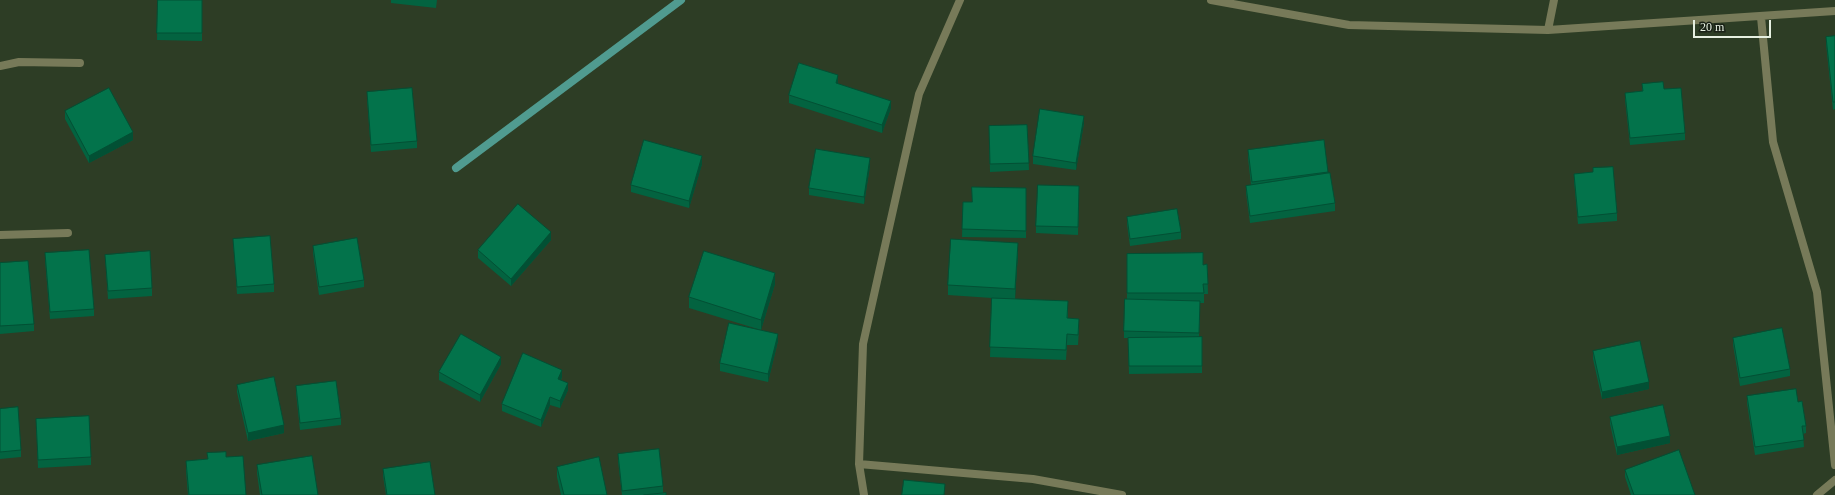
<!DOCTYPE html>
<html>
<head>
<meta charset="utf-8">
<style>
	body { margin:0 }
	#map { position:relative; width:1835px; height:495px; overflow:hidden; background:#2d3d25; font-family:Georgia,serif }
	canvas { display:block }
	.scale { position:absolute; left:1693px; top:20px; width:78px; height:18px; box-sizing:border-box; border:2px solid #e6f0e1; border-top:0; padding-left:5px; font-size:12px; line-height:14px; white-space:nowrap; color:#e6f0e1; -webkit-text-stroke:3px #1a2217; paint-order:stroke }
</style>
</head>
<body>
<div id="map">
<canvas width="1835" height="495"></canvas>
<div class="scale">20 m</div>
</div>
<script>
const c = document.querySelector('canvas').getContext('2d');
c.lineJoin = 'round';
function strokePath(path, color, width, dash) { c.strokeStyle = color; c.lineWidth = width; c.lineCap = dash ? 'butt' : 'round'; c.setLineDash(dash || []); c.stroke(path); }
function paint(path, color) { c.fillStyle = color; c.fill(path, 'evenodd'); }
strokePath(new Path2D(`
	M456,168l225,-168`), '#509b90', 8);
strokePath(new Path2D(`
	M1211,0l138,25 199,5 287,-19
	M1761,17l12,125 44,150 18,173
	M1548,30l6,-30
	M0,66l19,-4 61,1
	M0,235l68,-2
	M859,464l174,15 89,16
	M864,495l-5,-31 4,-120 56,-250 41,-94
	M1817,495l18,-15`), '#777a59', 8);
paint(new Path2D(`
	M158,0h44v41l-45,-1z
	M391,0h46l-1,8 -45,-5z
	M1835,36v73l-2,1 -7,-66v-7z
	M838,83v1l53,24 -9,25 -93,-30v-8z
	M1642,84l22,5 21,44v7l-55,5 -5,-45v-7l17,-2z
	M367,92l50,49v7l-46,4 -4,-53z
	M65,111l68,29 -44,23 -24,-44z
	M1084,123l-8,47 -43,-6v-8z
	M1027,125l2,45 -39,2 -1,-46z
	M1248,150l80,22 7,31v8l-85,12 -4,-30v-7l5,-1 -3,-27z
	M702,164l-13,44 -58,-16v-7z
	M870,166l-6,38 -55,-9v-7z
	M1593,168l24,45v8l-39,3 -4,-43v-7l19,-2z
	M1079,186l-1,49 -42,-2v-7z
	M1026,188v50l-64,-1 1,-35h9z
	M1127,217l54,15v7l-51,7 -3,-22z
	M233,239l41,45v8l-37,2z
	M551,240l-40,46 -33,-28v-8z
	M313,246l51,34v7l-45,8 -6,-42z
	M45,253l49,56v7l-44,3 -5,-59z
	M1018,253l-3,46 53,12v7l11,11 -1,16h-11l-1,15 -76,-3 2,-59 -44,-3v-10z
	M1127,254l76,11 4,-1 1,30h-4v9h-4l-1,34h3v36l-73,1 -1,-36h6h-10v-7l3,-32z
	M105,255l47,33v8l-44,3z
	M0,263l34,61v7l-34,3z
	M775,284l-14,46 -72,-22v-11z
	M1733,338l57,31v7l-50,10 -7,-41z
	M778,341l-10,41 -48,-11v-8z
	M1593,351l56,38 -47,10 -9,-40z
	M501,364l-21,38 -41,-22v-8z
	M562,377l-1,3 7,10 -8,18 -10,-3 -9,22 -39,-16v-7z
	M237,385l47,48 -36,8 -11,-49z
	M296,386l45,32v7l-41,5 -4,-37z
	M1747,396l51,6 8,24v7l-3,1 1,13 -49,8 -8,-52z
	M0,409l21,41v7l-21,2z
	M1610,417l60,26 -53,12 -7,-31z
	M36,419l55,38v8l-53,3z
	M618,454l45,32v7l3,2h-44l-4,-34z
	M226,457l20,38h-58l-2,-24v-10z
	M257,465l61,30h-58l-3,-22z
	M557,467l50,28h-46l-4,-18z
	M383,469l52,26h-49l-3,-19z
	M1625,470l70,25h-64l-6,-18z`), '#036340');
paint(new Path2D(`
	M838,75v8l-2,8v-8z
	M891,101v7l-9,25v-8z
	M1084,116v7l-8,47v-7z
	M133,132v8l-44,23v-7z
	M702,156v8l-13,44v-7z
	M870,158v8l-6,38v-7z
	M551,232v8l-40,46v-7z
	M1018,243v10l-3,46v-10z
	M775,273v11l-14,46v-10z
	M778,334v7l-10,41v-8z
	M501,357v7l-21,38v-7z
	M562,370v7l-4,9v-7z
	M1649,382v7l-47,10v-7z
	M568,383v7l-8,18v-7z
	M550,397v8l-9,22v-7z
	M284,425v8l-36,8v-8z
	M1670,436v7l-53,12v-8z`), '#025034');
const building = new Path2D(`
	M158,0h44v33h-45z
	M1835,36v66h-2l-7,-65z
	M799,63l39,12 -2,8 55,18 -9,24 -93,-30z
	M1663,82l1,7 17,-1 4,45 -55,5 -5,-45 18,-2 -1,-7z
	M109,88l24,44 -44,24 -24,-45z
	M412,88l5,53 -46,4 -4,-53z
	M1040,109l44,7 -8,47 -43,-7z
	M1027,125l2,38 -39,1 -1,-38z
	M644,140l58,16 -13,45 -58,-16z
	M1324,140l4,32 -76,10 -4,-32z
	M816,149l54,9 -6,39 -55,-9z
	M1613,167l4,46 -39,4 -4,-43 19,-2v-4z
	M1330,173l5,30 -85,13 -4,-30z
	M1038,185l41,1 -1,41 -42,-1z
	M972,187l54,1v43l-64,-2 1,-27h9z
	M518,204l33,28 -40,47 -33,-29z
	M1177,209l4,23 -51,7 -3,-22z
	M270,236l4,48 -37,3 -4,-48z
	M357,238l7,42 -45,7 -6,-41z
	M951,239l67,4 -3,46 -67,-4z
	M89,250l5,59 -44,3 -5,-59z
	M150,251l2,37 -44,3 -3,-36z
	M704,251l71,22 -14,47 -72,-23z
	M1203,253v12l4,-1 1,20h-5l1,9h-77v-39z
	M28,261l6,63 -34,2v-63z
	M992,298l76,3 -1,17 12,1 -1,16 -11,-1 -1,16 -76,-3z
	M1125,299l75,2 -1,32 -75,-2z
	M729,323l49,11 -10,40 -48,-11z
	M1782,328l8,41 -50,9 -7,-40z
	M461,334l40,23 -21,38 -41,-23z
	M1202,337v29h-73l-1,-28z
	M1640,341l9,41 -47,10 -9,-41z
	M523,353l39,17 -4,9 10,4 -8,18 -10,-4 -9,23 -39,-16z
	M274,377l10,48 -36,8 -11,-48z
	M336,381l5,37 -41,5 -4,-37z
	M1796,389l2,13 4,-1 4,25h-4l2,14 -49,7 -8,-51z
	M1663,405l7,31 -53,11 -7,-30z
	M18,407l3,43 -21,2v-43z
	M89,416l2,41 -53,3 -2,-41z
	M659,449l4,37 -41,5 -4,-37z
	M1679,450l16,45h-61l-9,-25z
	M226,452v5l17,-1 3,39h-57l-3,-34 22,-2 -1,-6z
	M312,456l6,39h-56l-5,-30z
	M599,457l8,38h-43l-7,-28z
	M430,462l5,33h-48l-4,-26z
	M904,480l41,4 -1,11h-42z
	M666,493v2h-22z`);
paint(building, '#03734b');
strokePath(building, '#025034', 1);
</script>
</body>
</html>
